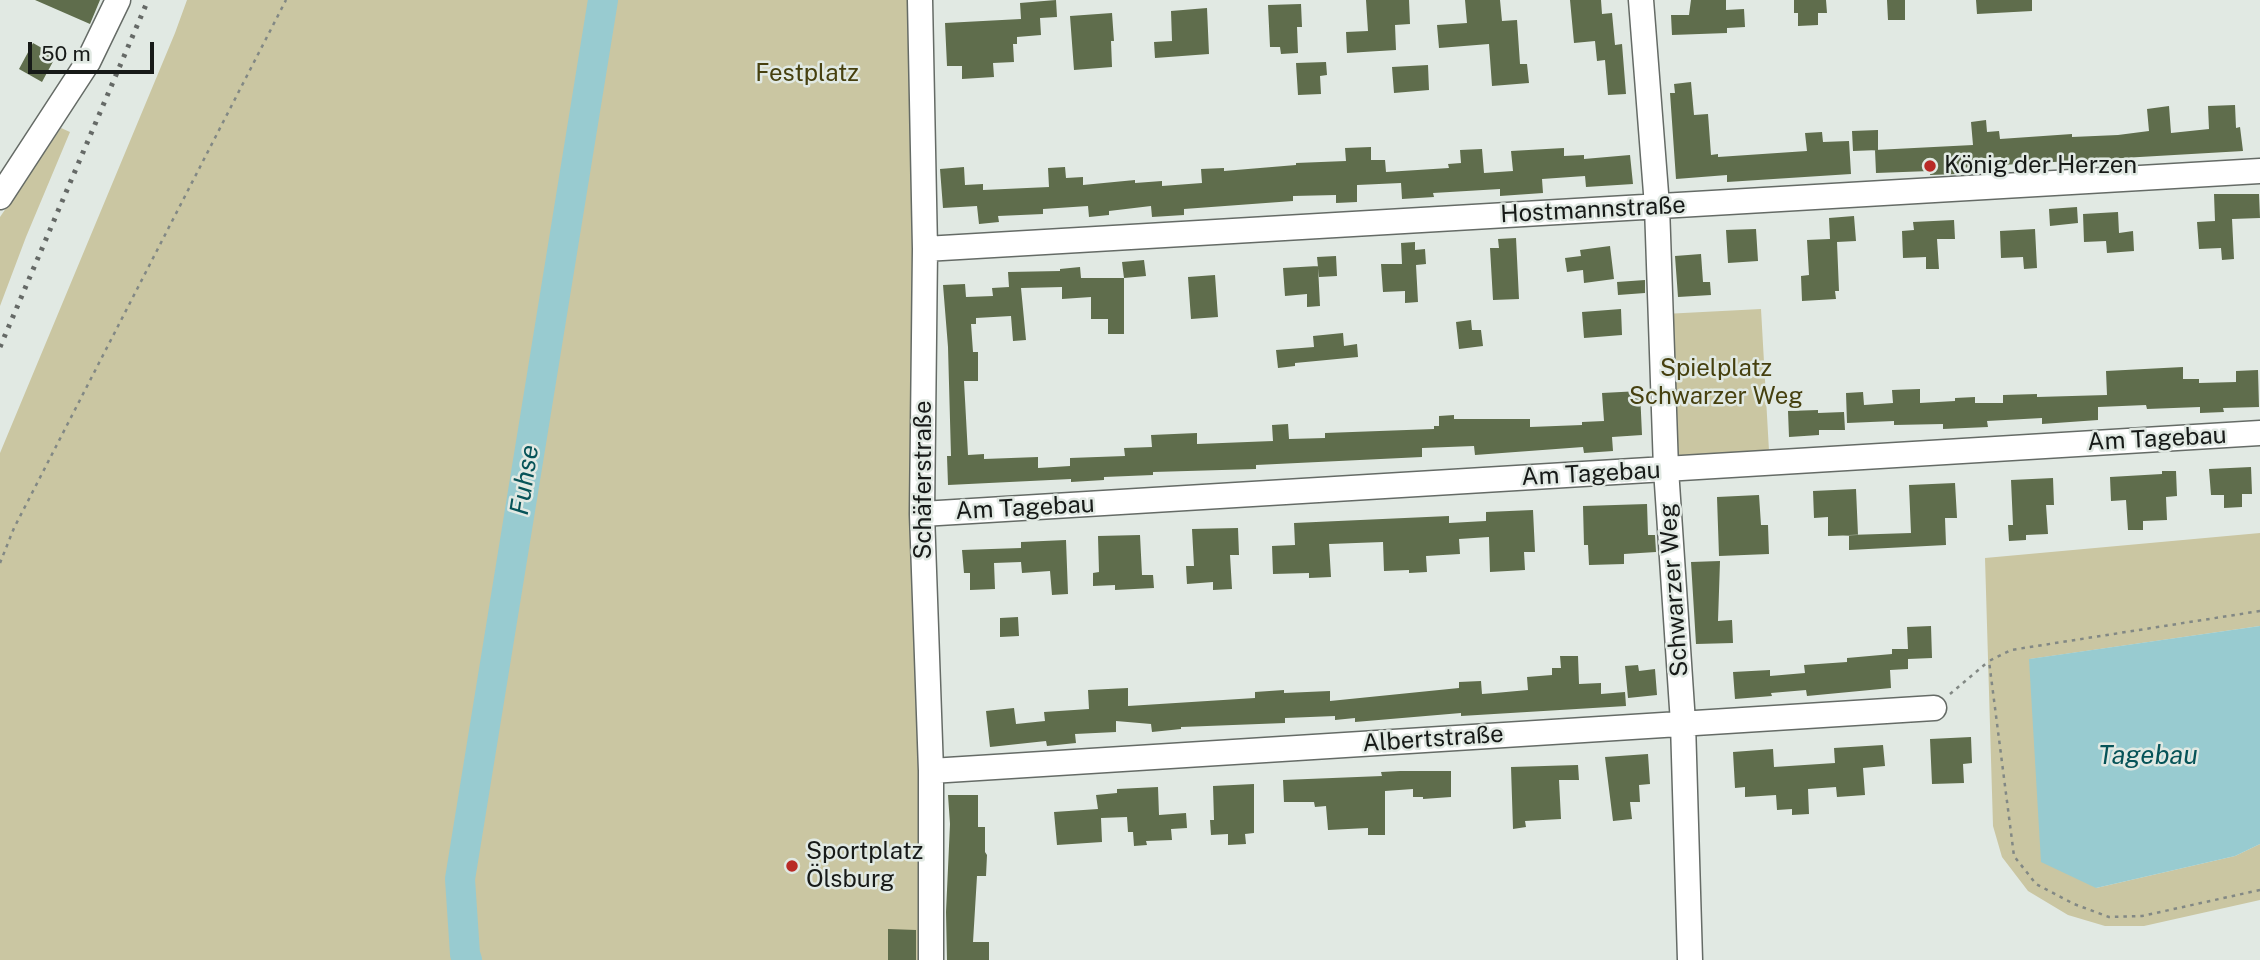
<!DOCTYPE html>
<html>
<head>
<meta charset="utf-8">
<style>
	body { margin:0 }
	#map { position:relative; width:2260px; height:960px; overflow:hidden; background:#e1e9e3; font-family:"Public Sans",sans-serif }
	canvas { display:block }
	.scale { position:absolute; left:28px; top:42px; width:126px; height:32px; box-sizing:border-box; border:4px solid #171a18; border-top:0; padding-left:9px; font-size:21px; line-height:24px; white-space:nowrap; color:#171a18; -webkit-text-stroke:5px #e1e9e3; paint-order:stroke }
</style>
</head>
<body>
<div id="map">
<canvas width="2260" height="960"></canvas>
<div class="scale">50 m</div>
</div>
<script>
const c = document.querySelector('canvas').getContext('2d');
c.lineJoin = 'round';
function paint(path, color) { c.fillStyle = color; c.fill(path, 'evenodd'); }
function strokePath(path, color, width, dash) { c.strokeStyle = color; c.lineWidth = width; c.lineCap = dash ? 'butt' : 'round'; c.setLineDash(dash || []); c.stroke(path); }
function drawText(font, color, halo, rows, align = 'center') {
  c.font = font + ' "Public Sans",sans-serif'; c.lineWidth = 5; c.setLineDash([]); c.textBaseline = 'middle'; c.strokeStyle = halo; c.fillStyle = color; for (const [text, x, y, turn = 0] of rows) {
    c.save(); c.translate(x, y); c.rotate((+turn || 0) * Math.PI / 180); c.textAlign = isNaN(turn) ? turn : align; if (halo) c.strokeText(text, 0, 0); c.fillText(text, 0, 0); c.restore();
  }
}
paint(new Path2D(`
	M187,0h728l11,960h-926v-507l175,-420z
	M61,128l9,4 -44,105 -26,69v-89z
	M1761,309l8,142 -97,5 -8,-142z
	M2260,533v93l-230,33 66,229 139,-32 25,-12v56l-116,26h-39l-37,-11 -40,-24 -26,-34 -9,-31 -8,-268z`), '#cac6a2');
paint(new Path2D(`
	M2260,626v218l-25,12 -139,32 -55,-26 -12,-203z`), '#98cbd0');
strokePath(new Path2D(`
	M467,960l-2,-6 -5,-75 143,-879`), '#98cbd0', 30);
paint(new Path2D(`
	M35,0h65l-10,24z
	M1056,0l1,17 -17,1 1,17 -24,2v7h-4l1,18 -21,1 1,14 -32,2v-13h-15l-2,-43 76,-4 -1,-16z
	M1366,0h43l1,24 -15,1 1,25 -49,3 -1,-21 22,-1z
	M1465,0h35l2,21 15,-1 3,44h7l2,19 -37,3 -3,-42 -50,4 -2,-23 30,-2z
	M1570,0h31l1,14 10,-1 3,32 7,-1 4,50 -18,1 -3,-35 -8,1 -2,-20 -21,2z
	M1691,0h35v10l18,-1 1,18 -18,1v5l-55,2 -1,-20h18z
	M1794,0h32l1,13h-9v12l-20,1v-13h-4z
	M1887,0h18v20h-17z
	M1976,0h56v11l-55,3z
	M1301,4l1,23h-5l1,26 -17,1 -1,-7h-10l-2,-42z
	M1207,8l2,46 -54,4 -1,-16 18,-1 -1,-30z
	M1112,13l2,28h-3l1,26 -38,3 -4,-54z
	M33,43l23,13 -14,26 -23,-13z
	M1326,62l1,13 -7,1 1,18 -23,1 -2,-32z
	M1428,65l1,25 -35,3 -2,-26z
	M1691,82l3,33 14,-1 3,41 7,-1v3l89,-6 -2,-18 17,-1 1,10 26,-1 2,33 -124,8v-7l-51,4 -6,-86h5l-1,-9z
	M2235,105l1,23 4,-1 3,24 -241,14 -1,-8 -26,2v8l-18,1v6l-27,1v-4l-54,2 -1,-23 98,-5 -2,-23 15,-2 1,12 12,-1 1,8 72,-5v3l46,-2 31,-4 -2,-22 22,-3 2,27 38,-4 -1,-23z
	M1878,130v20l-25,1 -1,-20z
	M1371,147v13h14l1,12 63,-4 -1,-4 13,-1 -1,-13 22,-1 2,24 29,-2 -2,-20 53,-3v8l20,-1v4l46,-4 3,29 -47,3 -1,-11 -43,3 1,14 -43,3v-7l-67,4 1,4 -32,2 -1,-16 -44,2v17l-21,1v-8l-43,1v5l-109,8v6l-32,2 -1,-11 -42,5v4l-20,2 -1,-11 -45,3v5l-45,2 1,6 -20,2 -2,-18 -34,2 -3,-39 24,-2 1,18 18,-1v6l66,-3 -1,-19 17,-1 1,11 17,-1v8l52,-5v3l27,-2v5l40,-3 -1,-14 23,-1v3l72,-6v-2l50,-2 -1,-13z
	M2214,194h45l1,24 -28,1 2,40 -12,1 -1,-12 -22,1 -2,-27 18,-1z
	M2077,207l1,16 -28,3 -1,-17z
	M2118,212l1,21 14,-2 1,20 -27,2 -1,-12 -22,1 -1,-28z
	M1854,216l2,25 -19,1 2,49h-4l1,8 -34,2 -1,-25 8,-1 -2,-35 23,-1 -1,-21z
	M1954,220l1,19h-18l2,30h-13v-12l-23,1 -1,-27 12,-1 -1,-8z
	M1756,229l2,32 -30,2 -2,-33z
	M2035,229l2,39 -13,1 -1,-12 -22,1 -1,-27z
	M1516,238l3,61 -26,1 -3,-52h9l-1,-9z
	M1415,242v8l10,-1 1,15 -10,1 2,37 -13,1v-12l-22,1 -2,-28h21l-1,-21z
	M1610,246l4,33 -30,4 -1,-13 -16,2 -2,-14 16,-2 -1,-6z
	M1701,254l2,28h7l1,13 -33,2 -3,-41z
	M1336,256l1,20 -18,1 -2,-20z
	M1144,260l2,16 -22,2 -2,-16z
	M1318,266l2,40 -13,1v-13l-22,2 -2,-28z
	M1080,267l1,11h43v56h-16v-15h-17v-22l-29,2v-12l-41,1 5,52 -13,1 -2,-25 -35,2v6h-5l2,28h5v29h-14l4,74 16,-1v5l54,-2v11l32,-2v-8l55,-2 -1,-8 28,-1 -1,-12 46,-2v11l76,-3 -1,-16 16,-1 1,15 36,-1v-5l109,-4v-3h5v-10l15,-1v4h76v8l52,-2v-3l22,-1 -2,-28 38,-2 2,44 -30,2 1,14 -29,2 -1,-6 -108,8 -1,-9 -52,2v9l-166,8v4l-103,3v3l-49,2v3l-33,2v-3l-123,6 -1,-29h4l-3,-109 -5,-62 22,-1 1,13 27,-1 -1,-8 17,-1 -1,-15 52,-1v-2z
	M1215,275l3,42 -27,2 -3,-42z
	M1645,280v13l-27,2 -1,-13z
	M1621,309l1,26 -38,3 -2,-26z
	M1471,320l1,10h9l2,16 -24,3 -3,-27z
	M1343,333l1,13 13,-2 1,13 -63,6v3l-17,2 -2,-18 38,-3 -1,-11z
	M2183,367v12h16v4l37,-1v-11l22,-1 1,37 -36,1 1,4 -24,1v-6l-53,2 -1,-4 -48,2v13l-56,4v-6l-55,3 1,6 -45,2v-5l-49,1v-4l-47,2 -1,-30 17,-1 1,13 29,-2 -1,-13 28,-1v14l35,-2v-3l20,-1v6h28v-8l34,-1v3l70,-2 -1,-24z
	M1818,410v3l26,-1 1,18h-26v5l-30,2 -1,-26z
	M2251,467l1,27h-10v13l-18,1v-13h-13l-2,-26z
	M2162,471h14l1,25 -11,1 1,23 -24,1v9h-15l-2,-30 -15,1 -1,-24 52,-3z
	M2053,478l1,27h-8l2,29 -22,1v5l-17,1 -1,-16h5l-2,-45z
	M1955,483l2,35h-12l1,27 -97,5v-15l62,-2 -2,-48z
	M1856,489l2,46 -30,1v-19l-14,1 -1,-27z
	M1759,495l2,30h7l1,29 -50,2 -2,-59z
	M1647,504l1,31h7l1,17 -32,2v10l-35,1 -1,-20h-4l-1,-39z
	M1533,510l2,42h-11l1,18 -35,2 -1,-35 -30,2 1,15 -34,2 1,16 -18,1v-3l-25,1 -1,-29 -54,2 2,33 -22,1v-5l-36,1 -1,-28 23,-1 -1,-22 155,-7v7l37,-2v-9z
	M1238,528l1,27h-9l2,34 -19,1v-8l-26,2 -1,-18h8l-2,-37z
	M1140,535l2,40h11l1,13 -39,2v-5l-22,1v-13l6,-1 -1,-36z
	M1066,540l2,54 -16,1 -2,-24 -28,2 -1,-11 -27,1 1,26 -25,1v-17h-6l-2,-23 59,-2v-6z
	M1720,561l-2,60 14,-1 1,23 -37,1 -5,-82z
	M1018,617l1,19 -19,1v-19z
	M1931,626l1,32 -24,1v10l-18,1 1,18 -84,8 -1,-6 -35,3 1,3 -37,3 -2,-27 37,-2v6l35,-3 -1,-8 43,-3v-4l45,-4v-5h16l-1,-22z
	M1560,656h18l1,28 22,-1v11l24,-2 1,14 -165,10v-3l-106,9v-4l-20,2v-4l-50,2v5l-104,4v2l-29,3 -1,-8 -35,-3v11l-41,2 1,9 -29,3 -1,-5 -56,6 -4,-36 28,-3 2,16 29,-3 -1,-9 45,-3 -1,-19 40,-2v18l127,-8v-6l29,-2v3l46,-2v10l129,-13v-6l22,-1 1,13 13,-1 33,-3 -1,-13 25,-2v-7h9z
	M1638,665l1,6 16,-2 2,26 -29,3 -3,-32z
	M1971,737l1,26 -9,1 1,19 -32,1 -2,-45z
	M1883,745l2,21 -22,2 2,27 -28,2 -1,-10 -28,2 1,25 -17,1v-6l-15,1 -1,-15 -31,2v-10l-10,1 -2,-36 40,-3 1,18 61,-4 -1,-15z
	M1648,754l2,30 -11,1 1,17h-10l2,17 -19,2 -8,-64z
	M1578,765l1,15h-20l2,39 -36,2 1,6 -13,2 -2,-62z
	M1400,771h51v26l-28,2v-2h-10v-8l-28,2v44h-17v-7l-40,2 -2,-24 -11,1 -1,-5h-30l-1,-22 99,-4 -1,-4z
	M1254,784v49l-9,1 1,10 -18,1v-11l-17,1 -1,-15h4l-1,-34z
	M1158,787l1,28 27,-2 1,15 -16,1 1,11 -26,1 1,4 -13,1 -1,-14h-5l-1,-15 -26,1 1,24 -45,3 -3,-33 44,-3 -2,-14 21,-2v-4z
	M948,795h30v32h7v25l2,3 -1,21h-9l-4,66h16v18h-42l-1,-48 4,-88z
	M888,929l28,1v30h-28z`), '#5f6d4c');
const minor = new Path2D(`
	M920,0l5,249 -3,265 9,257v189
	M1641,0l16,206 9,263 17,254 7,237
	M0,197l88,-135 30,-62
	M925,249l1335,-78
	M922,514l1338,-81
	M931,771l1003,-63`);
strokePath(minor, '#656b66', 27);
strokePath(new Path2D(`
	M0,563l14,-35 272,-528
	M2260,611l-249,39 -22,11 25,195 22,28 38,20 35,13 33,-1 118,-26
	M1950,694l39,-33`), '#828884', 2.5, [3.5, 5]);
strokePath(minor, '#fff', 24);
strokePath(new Path2D(`
	M0,347l148,-347`), '#656966', 5, [3.5, 7]);
for (const [x, y, r, color] of [
	[1930,166,7,"#b92a26"],
	[792,866,7,"#b92a26"]
]) { const dot = new Path2D(); dot.arc(x, y, r, 0, 2 * Math.PI); c.fillStyle = color; c.fill(dot); strokePath(dot, '#e1e9e3', 2.5); }
drawText('24px', '#46400f', '#e1e9e3', [
	["Festplatz",807,74],
	["Spielplatz",1716,369],
	["Schwarzer Weg",1716,397]
]);
drawText('24px', '#171a18', '#e1e9e3', [
	["König der Herzen",1944,166],
	["Sportplatz",806,852],
	["Ölsburg",806,880]
], 'left');
drawText('24px', '#171a18', '#e1e9e3', [
	["Hostmannstraße",1593,210,-3],
	["Am Tagebau",2157,439,-3],
	["Am Tagebau",1591,474,-3],
	["Schäferstraße",924,480,-90],
	["Am Tagebau",1025,508,-3],
	["Schwarzer Weg",1674,590,-94],
	["Albertstraße",1433,739,-4]
]);
drawText('italic 26px', '#065358', '#e1e9e3', [
	["Fuhse",525,480,-81],
	["Tagebau",2148,756]
]);
</script>
</body>
</html>
